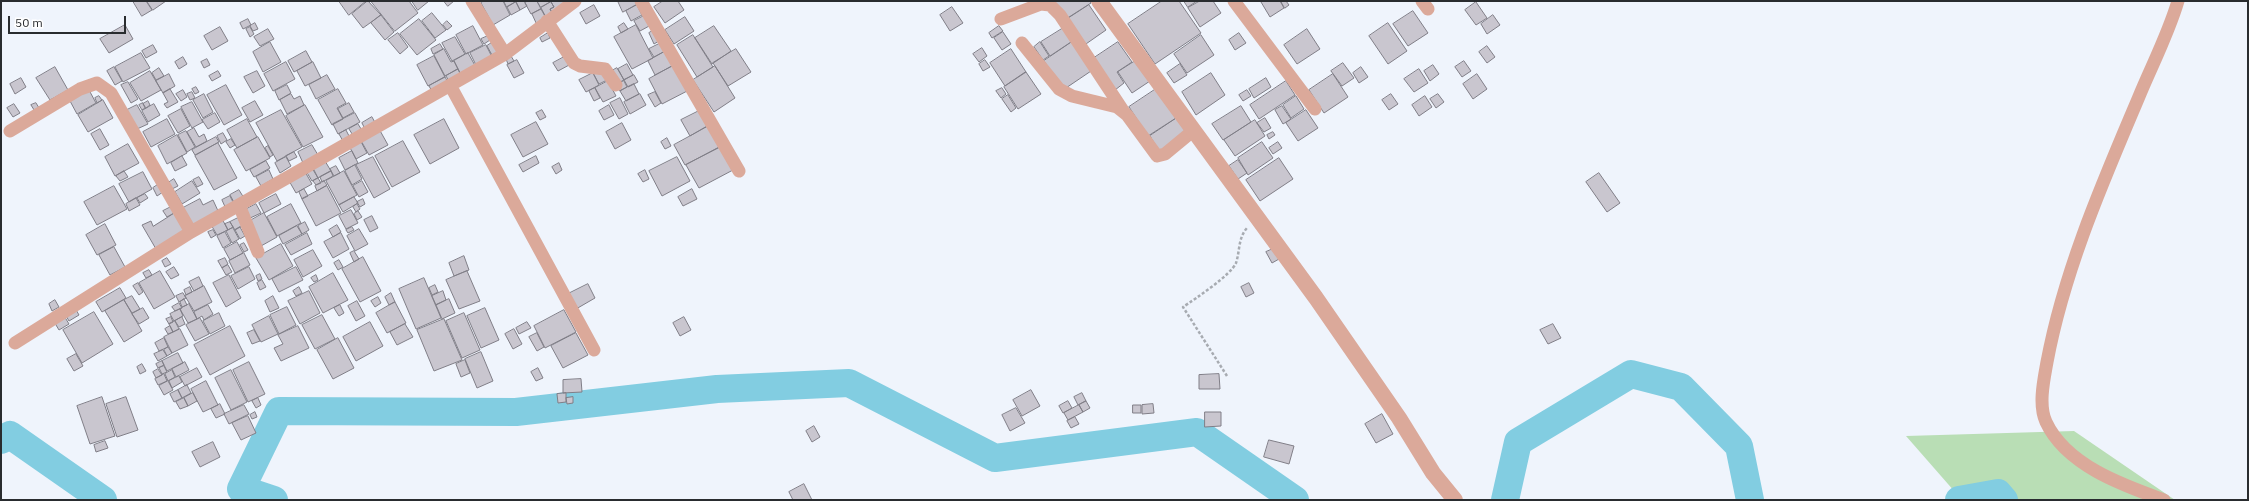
<!DOCTYPE html>
<html>
<head>
<meta charset="utf-8">
<style>
	body { margin:0 }
	#map { position:relative; width:2249px; height:501px; overflow:hidden; background:#eff4fc; font-family:"IBM Plex Sans",sans-serif }
	canvas { display:block }
	.frame { position:absolute; inset:0; border:2px solid #292c2f; pointer-events:none }
	.scale { position:absolute; left:8px; top:16px; width:118px; height:18px; box-sizing:border-box; border:2px solid #292c2f; border-top:0; padding-left:5px; font-size:12px; line-height:14px; white-space:nowrap; color:#292c2f; -webkit-text-stroke:3px #fff; paint-order:stroke }
</style>
</head>
<body>
<div id="map">
<canvas width="2249" height="501"></canvas>
<div class="frame"></div>
<div class="scale">50 m</div>
</div>
<script>
const c = document.querySelector('canvas').getContext('2d');
c.lineJoin = 'round';
function paint(path, color) { c.fillStyle = color; c.fill(path, 'evenodd'); }
function strokePath(path, color, width, dash) { c.strokeStyle = color; c.lineWidth = width; c.lineCap = dash ? 'butt' : 'round'; c.setLineDash(dash || []); c.stroke(path); }
paint(new Path2D(`
	M2074,431l101,69h-213l-56,-64z`), '#b9deb5');
strokePath(new Path2D(`
	M1,440l9,-5 93,65
	M274,500l-33,-11 38,-78 237,1 201,-23 132,-6 146,75 202,-26 98,68
	M1505,500l13,-58 113,-68 50,13 58,59 11,54
	M1959,500l39,-7 6,7`), '#82cde1', 28);
const building = new Path2D(`
	M133,1h13l6,9 -10,6z
	M147,1h19l-13,9z
	M339,1h27l-17,14z
	M368,1l13,14 -18,13 -11,-14z
	M371,1h38l9,12 -23,18z
	M412,1h17l-11,9z
	M444,1h10l-6,5z
	M484,1h19l7,14 -17,10 -12,-22z
	M504,1h13l-10,6z
	M518,1h6l3,5 -7,4 -4,-8z
	M528,1h9l4,8 -10,5 -6,-11z
	M537,1h12l1,1 -9,5z
	M553,1h12l-12,13 -3,-5 4,-2 -3,-5z
	M618,1h22l1,1 -18,10z
	M663,1h15l6,9 -19,13 -11,-16z
	M1054,1h36l1,2 -25,16z
	M1162,1h17l22,32 -46,31 -27,-40z
	M1184,1h13l-9,6z
	M1200,1h13l8,12 -21,14 -12,-19z
	M1263,1h17l4,7 -14,9 -9,-15z
	M1281,1h5l3,4 -4,3z
	M516,2l4,8 -9,5 -4,-8z
	M551,2l3,5 -4,2 3,6 -6,4 -6,-11z
	M1476,2l11,16 -11,7 -11,-15z
	M594,5l6,11 -14,8 -6,-11z
	M637,5l5,10 -11,6 -5,-10z
	M1089,5l17,25 -23,16 -17,-26z
	M952,7l11,16 -13,8 -10,-16z
	M541,9l6,11 -10,5 -5,-11z
	M1413,11l15,22 -20,13 -15,-22z
	M432,13l14,17 -11,8 -13,-17z
	M381,15l13,17 -9,8 -14,-17z
	M646,15l5,10 -11,6 -6,-10z
	M1493,15l7,10 -13,9 -6,-10z
	M685,17l9,14 -20,13 -9,-14z
	M248,19l3,6 -8,4 -3,-6z
	M419,19l17,21 -19,15 -17,-21z
	M447,21l5,5 -5,4 -4,-5z
	M255,23l3,6 -5,2 -3,-5z
	M624,23l4,6 -7,4 -3,-6z
	M1388,23l19,28 -19,13 -19,-28z
	M125,25l8,14 -24,14 -9,-14z
	M636,25l17,33 -21,11 -18,-32z
	M473,26l10,19 -17,9 -10,-19z
	M714,26l17,25 -19,13 -17,-26z
	M999,26l4,5 -11,7 -3,-5z
	M220,27l8,14 -16,9 -8,-14z
	M250,27l4,7 -4,3 -4,-8z
	M1065,27l9,13 -24,16 -9,-14z
	M268,29l6,10 -14,7 -6,-9z
	M656,29l6,10 -8,5 -5,-11z
	M1307,29l13,20 -23,15 -13,-19z
	M1003,32l8,12 -9,6 -8,-12z
	M398,33l10,14 -8,7 -12,-14z
	M548,33l2,5 -8,4 -2,-4z
	M1239,33l7,10 -11,7 -6,-10z
	M693,35l20,32 -16,10 -20,-32z
	M1201,35l13,20 -27,18 -13,-19z
	M488,36l2,4 -6,4 -3,-5z
	M455,37l10,17 -13,7 -10,-18z
	M1075,40l19,29 -31,21 -19,-29z
	M270,42l11,20 -18,10 -10,-20z
	M493,42l5,10 -6,3 -5,-9z
	M1040,42l9,14 -6,4 -9,-13z
	M1118,42l14,20 -15,10 7,11 -9,7 -21,-32z
	M661,43l4,8 -11,6 -5,-8z
	M440,44l3,5 -10,5 -2,-5z
	M153,45l4,7 -11,6 -4,-7z
	M486,45l6,12 -16,8 -6,-12z
	M1487,46l8,11 -8,6 -8,-11z
	M982,48l5,8 -8,6 -6,-8z
	M444,49l7,13 3,-1 4,8 -13,7 -11,-21z
	M736,49l15,23 -23,14 -15,-23z
	M1011,49l15,23 -21,14 -15,-23z
	M668,50l8,14 -21,11 -7,-14z
	M306,51l6,11 -18,10 -6,-11z
	M141,53l9,15 -27,14 -8,-15z
	M468,53l9,16 -15,8 -8,-16z
	M434,56l11,21 -17,9 -11,-21z
	M511,56l3,5 -6,3 -2,-5z
	M566,56l5,8 -13,7 -5,-8z
	M183,57l4,7 -8,5 -4,-7z
	M207,59l3,6 -6,3 -3,-6z
	M517,60l7,13 -10,5 -7,-13z
	M985,60l5,7 -7,4 -4,-7z
	M1137,60l13,21 -18,12 -14,-21z
	M1464,61l7,10 -9,6 -7,-10z
	M286,62l9,17 -22,12 -9,-17z
	M313,62l8,16 -16,8 -8,-15z
	M678,63l13,26 -29,15 -13,-25z
	M1343,63l11,15 -12,8 -11,-15z
	M627,64l6,11 -9,5 -6,-11z
	M1180,64l7,11 -13,8 -7,-10z
	M1433,65l6,9 -9,7 -6,-10z
	M715,66l20,32 -21,14 -21,-32z
	M55,67l13,23 -18,10 -14,-22z
	M114,67l8,14 -7,4 -8,-14z
	M1361,67l7,10 -9,6 -6,-10z
	M159,68l5,8 -8,4 -4,-7z
	M603,68l6,11 -10,5 -6,-11z
	M617,68l7,12 -8,4 -6,-12z
	M458,69l4,8 -12,6 -4,-7z
	M1419,69l9,14 -14,9 -10,-13z
	M150,71l11,19 -20,11 -11,-18z
	M218,71l3,5 -9,5 -3,-5z
	M257,71l8,15 -12,7 -9,-16z
	M1026,72l15,22 -23,15 -14,-22z
	M593,73l6,12 -13,7 -7,-12z
	M1211,73l14,22 -29,20 -14,-23z
	M169,74l6,12 -12,7 -7,-12z
	M1333,74l15,23 -24,16 -15,-23z
	M1477,74l10,15 -14,10 -10,-15z
	M327,75l8,14 -19,10 -7,-14z
	M634,75l4,7 -10,5 -4,-7z
	M445,77l4,7 -16,9 -4,-7z
	M21,78l5,9 -11,7 -5,-10z
	M1266,78l5,9 -17,11 -5,-9z
	M608,81l8,15 -13,6 -8,-14z
	M624,81l3,6 -7,4 -3,-7z
	M1286,81l9,14 -36,24 -9,-14z
	M128,82l10,17 -7,4 -10,-18z
	M634,84l5,10 -13,7 -6,-10z
	M226,85l16,30 -18,10 -17,-30z
	M287,85l4,8 -12,7 -4,-9z
	M196,87l3,5 -4,2 -3,-5z
	M595,88l5,10 -6,3 -5,-10z
	M1002,88l4,6 -5,4 -5,-7z
	M170,89l8,13 -11,6 -3,-4 4,-2 -5,-9z
	M338,89l8,14 -9,5 6,11 -11,6 -14,-25z
	M1156,89l20,29 -28,18 -19,-29z
	M89,90l7,13 -19,11 -7,-13z
	M183,90l4,7 -6,4 -5,-7z
	M1247,90l4,6 -8,5 -4,-6z
	M192,92l3,6 -5,2 -3,-6z
	M655,92l6,11 -6,4 -7,-12z
	M204,94l9,18 -10,6 -10,-18z
	M291,94l3,5 6,-3 4,9 -17,9 -7,-14z
	M640,94l6,11 -16,9 -6,-12z
	M1391,94l7,10 -9,6 -7,-10z
	M1438,94l6,8 -8,6 -6,-9z
	M1008,95l8,13 -5,4 -9,-13z
	M99,96l3,4 -5,3 -2,-5z
	M1296,96l8,13 -13,9 -8,-13z
	M1425,96l7,11 -13,9 -7,-11z
	M620,98l8,16 -9,5 -9,-16z
	M103,100l10,18 -25,14 -10,-17z
	M148,101l2,4 -4,3 -3,-4z
	M255,101l8,14 -13,7 -8,-14z
	M192,102l11,20 -11,6 -11,-21z
	M36,103l5,8 -5,2 -5,-8z
	M143,103l2,5 -3,2 -3,-5z
	M349,103l5,9 -11,6 -5,-9z
	M14,104l6,9 -7,4 -6,-9z
	M154,104l6,11 -12,7 -6,-11z
	M137,105l11,19 -11,5 -10,-19z
	M305,105l18,32 -20,10 -17,-31z
	M609,105l5,10 -10,5 -5,-9z
	M1241,106l10,16 -28,18 -11,-16z
	M1282,106l9,13 -8,5 -8,-14z
	M181,109l9,17 -12,7 -10,-17z
	M281,110l21,37 -25,14 -21,-38z
	M542,110l4,7 -6,3 -4,-7z
	M1306,110l12,18 -20,13 -12,-18z
	M699,111l8,15 -17,10 -9,-16z
	M215,113l5,9 -12,7 -6,-9z
	M355,113l5,9 -22,12 -5,-10z
	M372,117l5,9 -11,5 -4,-8z
	M1177,118l11,17 -28,18 -10,-17z
	M1265,118l6,10 -7,4 -7,-9z
	M167,119l8,15 -24,13 -8,-15z
	M247,119l10,18 -20,11 -10,-18z
	M444,119l15,29 -29,16 -16,-29z
	M1255,120l10,16 -30,20 -11,-16z
	M536,122l12,22 -25,13 -12,-22z
	M622,123l9,17 -16,9 -9,-17z
	M358,124l5,8 -9,5 -5,-8z
	M709,126l11,21 -35,18 -11,-20z
	M378,127l10,18 -19,10 -10,-18z
	M194,128l5,9 5,-3 3,7 -11,6 -9,-15z
	M100,129l9,16 -9,5 -9,-16z
	M346,130l4,8 -7,3 -4,-7z
	M186,131l9,16 -8,5 -9,-17z
	M1273,132l2,3 -6,4 -2,-4z
	M223,133l4,7 -6,4 -4,-8z
	M177,135l10,18 -20,11 -9,-18z
	M216,137l3,5 -24,13 -3,-5z
	M258,137l12,21 -24,13 -12,-21z
	M359,138l8,15 -11,6 -8,-15z
	M667,138l4,8 -6,3 -4,-7z
	M231,139l4,6 -5,3 -4,-6z
	M403,141l17,31 -28,15 -17,-31z
	M1262,142l11,16 -25,17 -10,-17z
	M1278,142l4,6 -9,6 -4,-6z
	M218,143l19,35 -23,12 -19,-34z
	M128,144l11,19 -24,13 -10,-19z
	M312,145l6,10 -15,8 -5,-11z
	M268,146l5,9 -3,2 -5,-9z
	M720,147l13,23 -34,18 -13,-23z
	M352,151l6,12 -13,7 -6,-12z
	M294,152l3,5 -8,4 -3,-5z
	M182,156l5,9 -12,6 -4,-8z
	M536,156l3,7 -16,9 -4,-7z
	M286,157l5,9 -11,7 -5,-10z
	M373,157l17,32 -16,9 -18,-33z
	M677,157l13,24 -28,15 -13,-25z
	M1279,158l14,21 -33,22 -14,-21z
	M1238,160l9,13 -9,6 -9,-13z
	M266,161l4,7 -16,9 -4,-7z
	M325,161l6,10 -13,7 -5,-10z
	M559,163l3,7 -6,4 -4,-7z
	M355,165l7,14 -10,6 -7,-14z
	M336,166l4,7 -6,3 -4,-7z
	M312,168l6,10 -6,3 -6,-10z
	M269,170l4,9 -12,7 -5,-9z
	M304,170l8,14 -16,9 -8,-14z
	M645,170l4,9 -6,3 -5,-8z
	M124,171l4,6 -8,4 -4,-5z
	M331,171l2,5 -11,6 -2,-5z
	M344,171l13,24 -18,10 -13,-24z
	M143,172l9,17 -23,13 -10,-18z
	M1599,173l21,30 -13,9 -21,-30z
	M199,177l4,7 -6,3 -4,-7z
	M318,178l3,5 -5,2 -3,-4z
	M174,179l4,7 -6,3 -4,-6z
	M192,181l8,12 -18,11 -7,-12z
	M324,181l3,4 -10,6 -2,-5z
	M362,181l6,11 -9,5 -6,-11z
	M159,184l4,8 -6,4 -4,-8z
	M114,186l13,23 -30,16 -13,-23z
	M327,186l14,27 -25,13 -14,-27z
	M304,189l4,7 -6,3 -3,-7z
	M692,189l5,10 -14,7 -5,-9z
	M239,190l5,8 -9,6 -5,-9z
	M145,194l3,4 -8,5 -3,-5z
	M276,194l5,10 -17,9 -5,-10z
	M230,196l4,8 -8,5 -4,-9z
	M354,197l4,6 -15,9 -4,-7z
	M136,198l4,7 -11,6 -3,-7z
	M200,199l3,6 10,-5 6,13 -27,14 -9,-19z
	M363,199l2,5 -5,3 -3,-5z
	M256,204l5,9 -13,6 -5,-8z
	M291,204l10,19 -24,13 -10,-19z
	M357,204l3,5 -4,3 -3,-5z
	M171,207l3,6 -7,4 -4,-6z
	M351,210l7,13 -12,6 -7,-13z
	M358,211l4,6 -5,3 -3,-6z
	M175,213l11,19 -30,17 -14,-24 9,-4 2,5z
	M264,213l13,24 -16,9 -13,-24z
	M372,216l6,12 -8,4 -6,-12z
	M221,217l7,13 -11,5 -7,-12z
	M238,218l4,8 -7,4 -5,-8z
	M230,222l3,5 -5,3 -3,-6z
	M305,222l4,8 -7,4 -4,-8z
	M105,224l11,21 -19,10 -11,-20z
	M337,225l4,7 -8,5 -4,-7z
	M297,226l5,8 -19,10 -4,-8z
	M240,227l5,9 -5,3 -5,-9z
	M352,227l2,3 -6,3 -2,-3z
	M233,228l6,11 -7,4 -6,-12z
	M359,229l9,15 -13,7 -8,-15z
	M213,230l3,5 -5,3 -3,-6z
	M225,232l6,11 -8,5 -6,-12z
	M307,233l5,11 -21,11 -6,-10z
	M341,233l8,16 -16,9 -9,-16z
	M237,242l6,11 -13,7 -6,-11z
	M244,243l4,7 -4,2 -4,-7z
	M281,244l12,22 -24,14 -13,-22z
	M114,247l11,20 -15,8 -11,-20z
	M1273,249l6,10 -7,4 -6,-11z
	M313,250l9,16 -19,11 -9,-17z
	M354,251l5,8 -5,3 -4,-9z
	M244,253l6,12 -15,8 -6,-12z
	M464,256l5,14 -15,6 -5,-13z
	M363,257l18,34 -21,11 -18,-33z
	M167,258l4,6 -6,3 -3,-6z
	M225,258l3,6 -6,4 -4,-7z
	M339,260l4,7 -5,3 -4,-7z
	M228,265l4,7 -6,3 -4,-7z
	M174,267l5,8 -8,4 -5,-7z
	M249,267l6,12 -17,10 -7,-13z
	M296,267l7,13 -24,12 -7,-13z
	M149,270l3,5 -6,3 -3,-5z
	M160,271l15,26 -21,12 -15,-26z
	M467,271l13,30 -21,8 -13,-29z
	M333,273l15,27 -25,13 -14,-26z
	M260,274l2,5 -4,2 -2,-5z
	M229,275l12,23 -15,9 -13,-24z
	M316,275l2,5 -4,2 -3,-4z
	M199,277l4,9 -9,5 -5,-9z
	M424,278l17,40 -25,11 -17,-40z
	M262,280l4,7 -6,3 -3,-7z
	M138,283l5,9 -4,3 -6,-9z
	M1249,283l5,10 -8,4 -5,-10z
	M588,284l7,14 -19,11 -8,-15z
	M435,285l3,7 -6,3 -3,-7z
	M204,286l8,16 -18,9 -9,-15z
	M190,287l2,5 -6,3 -2,-5z
	M299,287l3,6 -6,3 -3,-5z
	M120,288l6,10 -24,14 -6,-10z
	M309,291l11,22 -20,11 -12,-23z
	M443,291l3,9 -10,5 -4,-9z
	M183,293l3,5 -7,4 -3,-6z
	M391,293l4,9 -6,3 -4,-8z
	M132,296l8,13 -8,4 -8,-13z
	M273,296l6,12 -9,4 -5,-11z
	M378,297l3,6 -6,4 -4,-6z
	M184,299l3,6 -5,2 -2,-5z
	M449,299l6,14 -13,6 -6,-14z
	M55,300l4,7 -7,4 -3,-7z
	M124,300l18,31 -18,11 -19,-31z
	M357,301l8,15 -9,5 -8,-15z
	M395,302l11,21 -19,10 -11,-20z
	M179,303l3,5 -7,3 -3,-4z
	M189,304l8,15 -9,4 -8,-14z
	M208,305l5,9 -9,6 -2,-4 -5,3 -3,-7z
	M340,305l4,8 -5,3 -5,-8z
	M287,307l9,18 -17,9 -9,-19z
	M75,308l4,7 -10,6 -4,-7z
	M143,308l6,10 -10,6 -7,-10z
	M485,308l14,32 -18,8 -14,-32z
	M180,309l3,7 -9,5 -4,-7z
	M564,310l12,22 -31,16 -11,-22z
	M94,312l19,32 -31,19 -19,-33z
	M219,313l6,13 -15,8 -7,-13z
	M464,313l16,37 -18,8 -16,-37z
	M63,314l6,10 -10,6 -6,-10z
	M322,315l13,24 -20,10 -13,-24z
	M269,316l9,18 -17,8 -9,-17z
	M171,317l2,5 -4,2 -3,-5z
	M182,317l3,7 -6,3 -4,-6z
	M684,317l7,13 -11,6 -7,-13z
	M200,318l9,16 -14,7 -9,-16z
	M444,319l18,41 -28,11 -17,-41z
	M175,321l4,8 -6,3 -4,-8z
	M370,322l13,24 -27,15 -13,-24z
	M527,322l4,6 -12,6 -3,-6z
	M405,324l8,13 -16,8 -7,-13z
	M1553,324l8,14 -13,6 -8,-14z
	M170,326l3,6 -5,2 -3,-5z
	M230,326l15,30 -35,19 -16,-30z
	M298,326l11,22 -28,13 -7,-13 9,-4 -5,-9z
	M180,329l8,16 -16,8 -8,-16z
	M514,329l8,15 -9,5 -8,-15z
	M254,330l6,11 -8,3 -5,-11z
	M537,333l7,14 -7,4 -8,-14z
	M576,333l12,22 -25,13 -12,-22z
	M164,338l4,9 -9,4 -4,-8z
	M338,338l16,30 -21,11 -16,-29z
	M168,347l4,6 -5,3 -3,-6z
	M163,350l4,6 -9,5 -4,-7z
	M481,352l12,29 -16,7 -12,-29z
	M178,353l5,10 -16,8 -5,-10z
	M76,354l7,12 -9,5 -7,-12z
	M465,360l5,13 -9,4 -5,-13z
	M162,361l2,4 -6,3 -2,-4z
	M185,362l4,8 -13,7 -4,-8z
	M249,362l16,32 -17,8 -15,-32z
	M142,364l4,7 -6,3 -3,-7z
	M164,366l3,6 -5,2 -3,-6z
	M197,368l5,9 -17,9 -5,-9z
	M538,368l5,10 -7,3 -5,-9z
	M158,369l4,6 -6,3 -3,-6z
	M172,370l3,7 -7,4 -3,-7z
	M231,370l16,32 -16,8 -16,-32z
	M164,374l3,7 -9,4 -3,-6z
	M1219,374l1,15h-21v-14z
	M179,376l3,6 -10,6 -3,-7z
	M581,379l1,13 -19,1v-13z
	M168,381l5,9 -9,5 -5,-9z
	M206,381l12,24 -15,7 -12,-23z
	M187,385l4,8 -9,5 -4,-8z
	M178,390l4,8 -8,4 -4,-8z
	M1031,390l9,16 -18,10 -9,-16z
	M193,393l4,8 -9,5 -4,-8z
	M566,393v9l-8,1 -1,-9z
	M1082,393l4,8 -8,4 -4,-8z
	M102,397l13,39 -25,8 -13,-38z
	M126,397l12,33 -21,7 -11,-33z
	M573,397v6l-6,1 -1,-6z
	M184,398l4,8 -8,3 -4,-7z
	M258,398l3,7 -5,3 -4,-7z
	M1068,401l4,7 -9,5 -4,-7z
	M1086,401l4,7 -7,4 -4,-7z
	M220,404l5,10 -9,4 -5,-9z
	M1153,404l1,9 -12,1v-9z
	M244,405l5,9 -20,10 -5,-10z
	M1079,405l4,7 -15,8 -4,-7z
	M1133,405h8v8h-8z
	M1016,408l9,15 -15,8 -8,-16z
	M255,412l2,5 -5,2 -2,-4z
	M1205,412h16v14l-16,1z
	M1382,414l11,20 -17,9 -11,-19z
	M248,416l8,17 -15,7 -9,-17z
	M1075,417l4,7 -8,4 -4,-7z
	M814,426l6,11 -8,5 -6,-11z
	M1269,440l25,6 -5,18 -25,-7z
	M105,441l3,7 -12,4 -2,-7z
	M213,442l7,15 -20,10 -8,-15z
	M804,484l8,16h-19l-4,-8z`);
paint(building, '#c9c6cf');
strokePath(building, '#807e87', 1);
strokePath(new Path2D(`
	M1227,376l-44,-69c12,-8 48,-32 53,-44 4,-12 2,-25 11,-35`), '#a7abb1', 2.5, [3, 2]);
strokePath(new Path2D(`
	M472,1l33,53
	M641,1l98,170
	M1234,1l81,108
	M1422,1l6,8
	M1001,19l40,-15 9,1 10,10 64,97
	M547,21l27,42 6,3 25,3 11,16
	M1022,43l37,46 13,7 45,11 10,8 30,41 8,-2 29,-24
	M450,85l144,265
	M10,131l70,-42 17,-6 14,10 80,139
	M258,252l-19,-47 266,-151 70,-53
	M15,343l176,-111 48,-27
	M2164,500c-42,-15 -98,-35 -118,-78 -8,-17 -2,-43 1,-60 17,-91 55,-178 91,-263 13,-32 30,-64 40,-98`), '#dba99a', 13);
strokePath(new Path2D(`
	M1099,1l217,297 83,120 34,55 22,27`), '#dba99a', 16);
</script>
</body>
</html>
